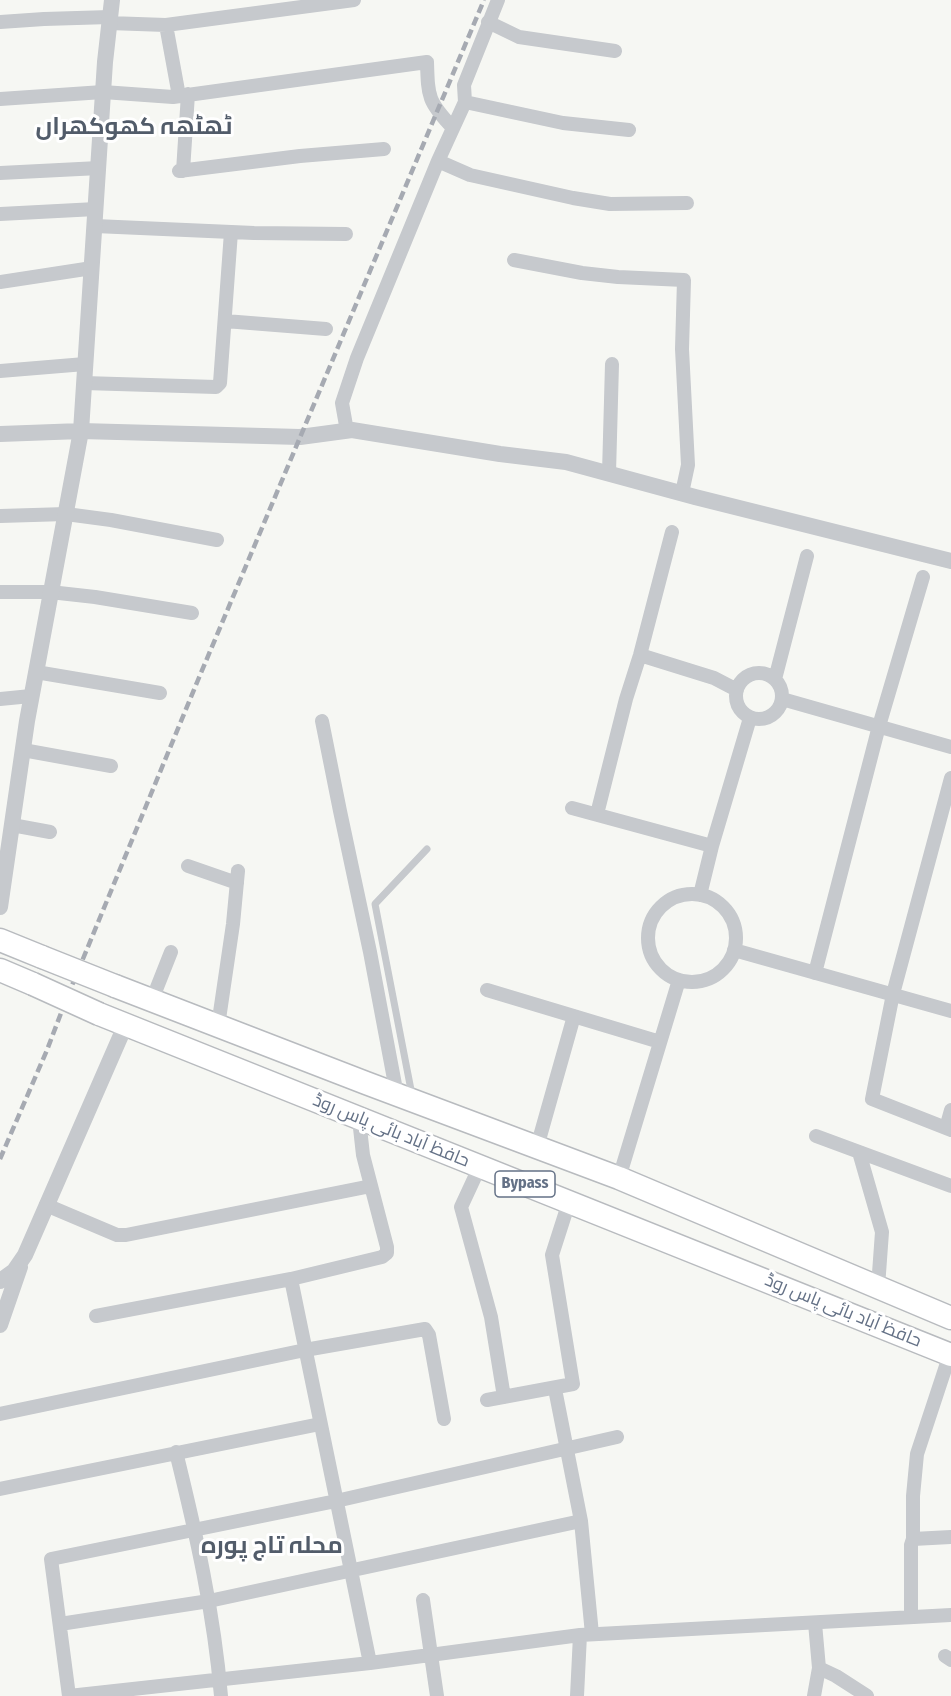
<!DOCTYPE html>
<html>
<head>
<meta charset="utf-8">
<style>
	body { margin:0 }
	canvas { display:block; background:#f6f7f3 }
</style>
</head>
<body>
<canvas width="951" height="1696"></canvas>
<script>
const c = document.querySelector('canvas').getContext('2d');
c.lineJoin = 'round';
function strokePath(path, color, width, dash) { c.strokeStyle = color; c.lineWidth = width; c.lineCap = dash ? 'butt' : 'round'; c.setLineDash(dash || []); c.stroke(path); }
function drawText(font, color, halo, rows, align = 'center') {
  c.font = font + ' "Fira Sans Condensed",Cairo,sans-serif'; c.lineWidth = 6; c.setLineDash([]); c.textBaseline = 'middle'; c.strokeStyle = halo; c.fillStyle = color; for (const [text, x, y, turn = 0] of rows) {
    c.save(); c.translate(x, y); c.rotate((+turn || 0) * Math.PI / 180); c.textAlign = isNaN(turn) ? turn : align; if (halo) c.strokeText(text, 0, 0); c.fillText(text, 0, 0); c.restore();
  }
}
const trunk = new Path2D(`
	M0,940l42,17
	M0,970l33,14
	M115,986l251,97 253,95 332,140
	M99,1014l852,341`);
strokePath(trunk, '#b8bbbf', 25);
strokePath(new Path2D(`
	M412,1095l-37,-191 52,-55`), '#c6c9cd', 7);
strokePath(new Path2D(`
	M0,22l44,-3 66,-2
	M488,22l31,15 96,14
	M109,23l57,2 188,-25
	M166,25l13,71
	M0,99l103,-7 70,5 254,-35c1,35 1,40 26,66
	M465,102l98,21 66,7
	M438,161l32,14 103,23 37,6 77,-1
	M179,171l121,-15 84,-7
	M183,171l5,-77
	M0,173l99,-5
	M0,214l96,-5
	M95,226l159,7 92,1
	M514,260l68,13 36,4 66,3 -2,69 6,116 -6,28
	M0,282l92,-14
	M225,321l101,8
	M0,371l85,-7
	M84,383l132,4 4,-4 11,-151
	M347,431l-5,-28 15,-45 81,-197 27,-59 -1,-17 34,-85
	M609,473l3,-109
	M0,516l66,-2 45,6 106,20
	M0,592h50l45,5 97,16
	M640,655l74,23 23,12
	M36,672l124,21
	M736 696a23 23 0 1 1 46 0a23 23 0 1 1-46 0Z
	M775,679l32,-123
	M0,699l31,-3
	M782,699l169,48
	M322,721l18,90 30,141 27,143
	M23,750l88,16
	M951,778l-58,216 -21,105 79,31
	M572,808l140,38
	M597,814l29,-115 14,-44 32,-123
	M12,825l38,7
	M188,866l49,17
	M648 938a44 44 0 1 1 88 0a44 44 0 1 1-88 0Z
	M700,895l12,-49 38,-128
	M734,950l217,61
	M815,973l64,-247 44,-149
	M487,990l173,52
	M152,1000l19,-48
	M218,1026l15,-102 5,-53
	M946,1128l5,-18
	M816,1136l135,50
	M537,1147l37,-131
	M859,1152l23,80 -4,55
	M480,1166l-19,41 30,110 13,80
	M619,1178l60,-198
	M46,1205l71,30h9l245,-49
	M291,1279l79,384
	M96,1316l195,-37 91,-22 5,-4v-6l-24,-92 -4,-36
	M555,1389l26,132 11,113
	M487,1400l86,-16 -21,-129 17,-53
	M0,1414l305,-64 120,-21 4,6 15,84
	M176,1452c20,81 38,161 45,244
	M0,1489l320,-65
	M913,1539v-43l4,-42 33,-100
	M423,1600l14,96
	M911,1617v-72l2,-6 38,-2
	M60,1624l149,-23 372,-80
	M945,1656l6,4
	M819,1668l17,8 31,20
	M69,1696l301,-33 210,-28 371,-20
	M69,1696l-18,-137 285,-58 281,-64
	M577,1696l3,-61
	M814,1696l5,-28 -4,-45`), '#c6c9cd', 14);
strokePath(new Path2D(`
	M0,434l81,-3 219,6 52,-7 148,24 66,8 129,35 256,64
	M0,907l27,-186 54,-290 24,-369 7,-62
	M0,1281l14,-10 11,-16 100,-229
	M0,1325l20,-58`), '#c6c9cd', 16);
strokePath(trunk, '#fff', 22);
strokePath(new Path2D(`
	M0,1159l47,-109 19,-50 132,-320 286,-680`), '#a6aab2', 4.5, [9, 4.5]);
const trunkBridge = new Path2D(`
	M42,957l73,29
	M33,984l66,30`);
strokePath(trunkBridge, '#b8bbbf', 25, []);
strokePath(trunkBridge, '#fff', 22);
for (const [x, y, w] of [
	[525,1184,60]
]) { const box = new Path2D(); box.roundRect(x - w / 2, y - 13, w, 26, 4.5); c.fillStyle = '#fff'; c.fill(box); strokePath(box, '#647186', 1.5); }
drawText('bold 16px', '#647186', null, [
	["Bypass",525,1184]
]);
drawText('18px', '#647186', '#fff', [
	["حافظ آباد بائی پاس روڈ",391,1131,22],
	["حافظ آباد بائی پاس روڈ",843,1311,22]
]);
drawText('bold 24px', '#525c6a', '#fff', [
	["ٹھٹھہ کھوکھراں",134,127],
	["محلہ تاج پورہ",272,1546]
]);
</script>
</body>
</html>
